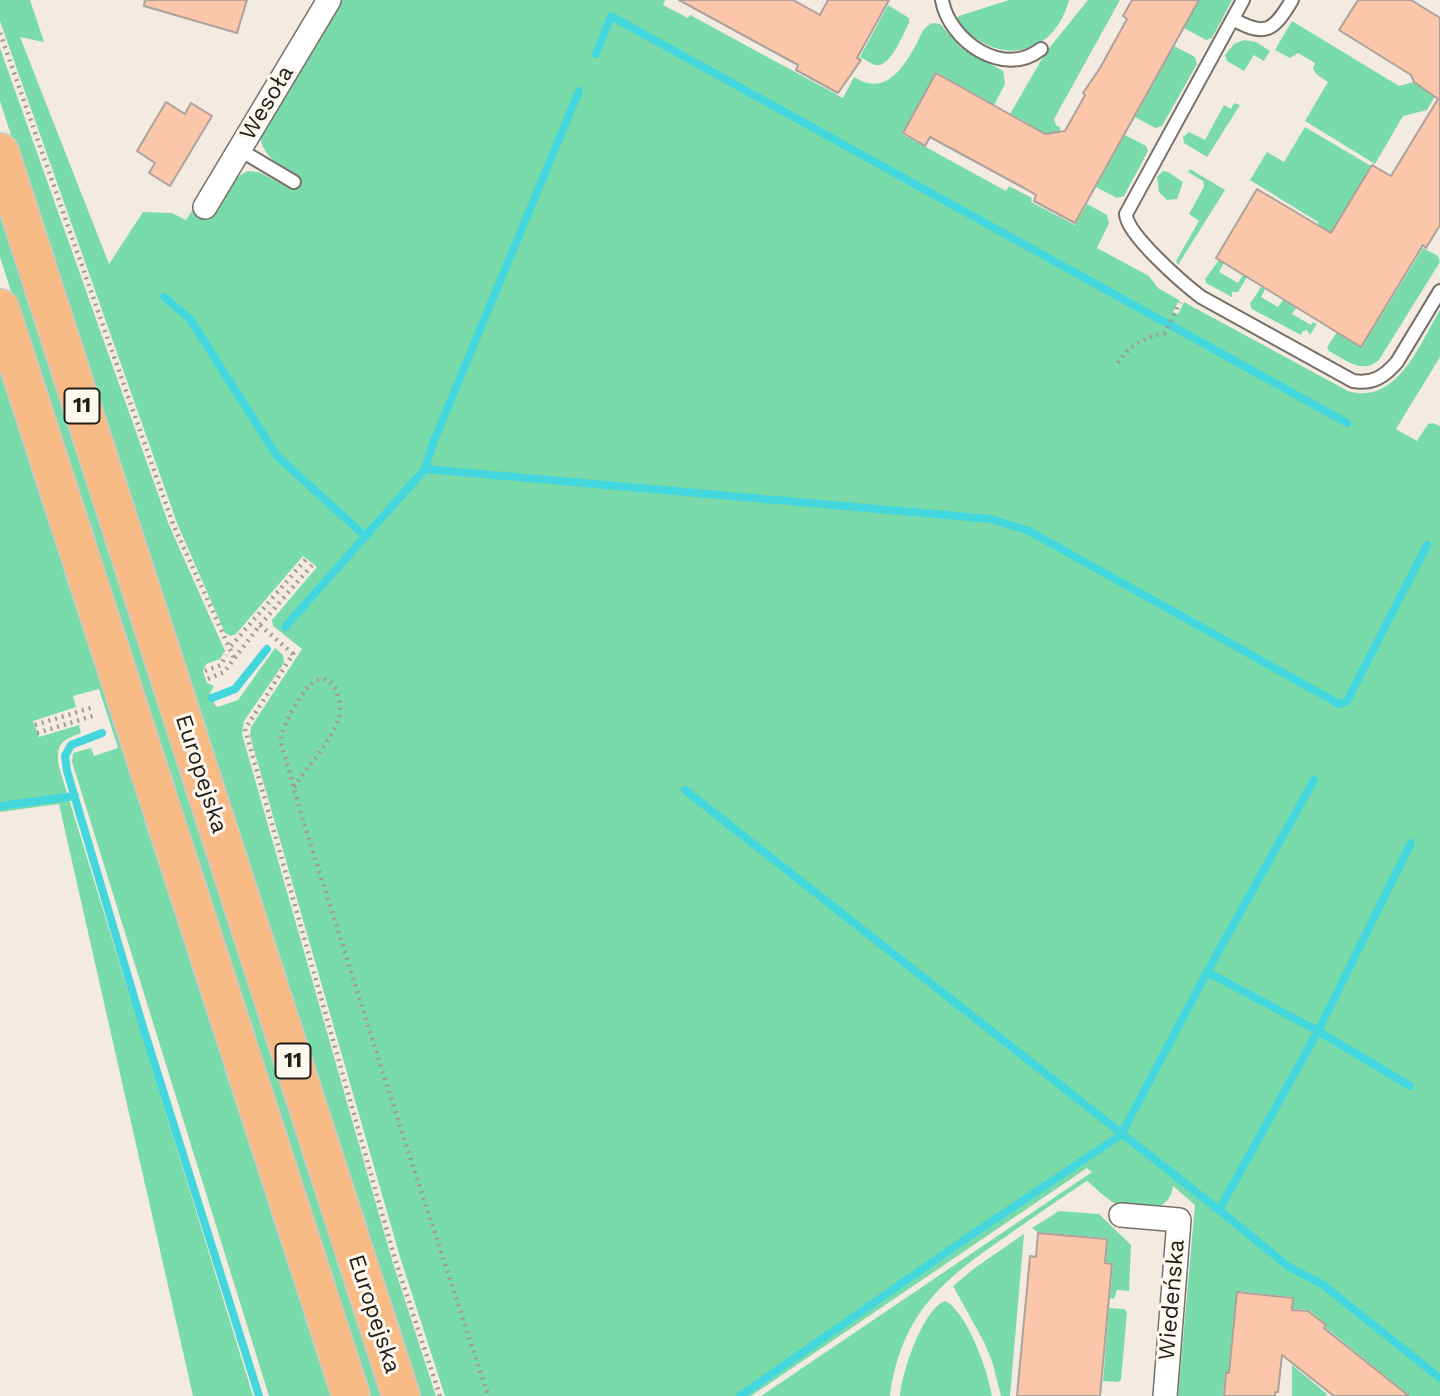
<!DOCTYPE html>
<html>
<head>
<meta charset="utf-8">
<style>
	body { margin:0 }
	canvas { display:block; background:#f3eae1 }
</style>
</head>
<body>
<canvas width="1440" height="1396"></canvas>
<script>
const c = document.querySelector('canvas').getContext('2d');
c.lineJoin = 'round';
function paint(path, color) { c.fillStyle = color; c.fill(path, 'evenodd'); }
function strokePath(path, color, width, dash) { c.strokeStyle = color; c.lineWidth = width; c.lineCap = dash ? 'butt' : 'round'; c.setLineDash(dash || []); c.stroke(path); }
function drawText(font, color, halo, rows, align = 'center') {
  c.font = font + ' "Work Sans",sans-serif'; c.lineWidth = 6; c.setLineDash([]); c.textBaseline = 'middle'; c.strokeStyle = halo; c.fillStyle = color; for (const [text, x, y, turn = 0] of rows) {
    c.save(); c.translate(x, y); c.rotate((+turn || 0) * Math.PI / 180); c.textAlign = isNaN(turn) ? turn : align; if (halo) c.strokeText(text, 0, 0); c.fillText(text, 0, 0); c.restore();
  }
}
paint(new Path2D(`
	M0,0h30l14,42 -24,-5 89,227 34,-52 29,1 14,7 11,-17 50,-32 12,1 32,17 8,-13c-18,-11 -37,-18 -39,-41l73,-129 9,-6h323l-2,5 25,13 2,-3 153,83 11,-21c32,20 49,-9 63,-34 3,-6 6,-15 12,-18 4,-3 6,-1 11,-1l21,24 42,23 2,13 -11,21 -58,-33 -34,62 104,57 3,-5 23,12 -1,4 44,23 12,-21 20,11 2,8 -12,25 52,28 9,12 21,12 -6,12 5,2 6,-12 164,89c49,15 72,-48 92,-81v47l-44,72 21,12 11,-17 5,-1 7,3v970h-30l-85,-69 1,-3 -17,-14 -16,-1v-12l-56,-6 -8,82h-4l-2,23h-45l17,-191 -22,-19c-3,22 -19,23 -38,21 -7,-1 -15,0 -21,-4 -10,-6 -18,-15 -27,-22 -26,17 -51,34 -76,52 -66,45 -110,79 -121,163h-129l331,-224 -5,-4 -336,228h-306l-45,-139 -150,-521 1,-9 51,-78 -29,-23 -1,-6 45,-53 -14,-11 -67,78 -5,2 -6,-3 -48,-110 -177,-502z
	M1009,0h60c-16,60 -76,67 -113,19l3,-3z
	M1088,0h32l-66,119 2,6 5,3 -7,14 -27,-15 2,-3 -19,-10 36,-62z
	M1199,0h33l-20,38 -6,2 -22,-12z
	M888,5l21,13v5c-6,11 -19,46 -34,42 -5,-2 -11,-6 -15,-8z
	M1292,21l107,65 15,-4 22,12 -9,16 -24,6 -28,48 -70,-43 23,-39 -12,-8 -3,-6 2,-5 -17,-10 -8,5 -15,-8z
	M1244,40l12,2 14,9 -6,10 -10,-6 -10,16 -17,-10 -2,-6 9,-11z
	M1174,46l21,11 2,7 -35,62 -7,2 -20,-11z
	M0,48l169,477 56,126 -5,8 -14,5 -3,7 4,12 7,3 -4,7 5,12 3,2 20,-7 37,-52 8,7 1,8 -40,58 -2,13 150,526 44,136h-19l-417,-1295z
	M1234,103l6,2 -33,52 -23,-14 -1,-6 6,-5 16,8 19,-35 7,4z
	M1305,127l66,39 -28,46 5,24 -26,2 -4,-16 -68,-42 17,-28 17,10z
	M1125,135l21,11 2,5 -24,45 -7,2 -21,-11z
	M1190,169l35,21 -47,75 -2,-4 23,-40 -10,-7 15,-27 -1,-6 -15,-9z
	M1163,171l5,1 15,10 -6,17 -10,1 -8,-8 -2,-15z
	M0,199l386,1197h-19l-367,-1139z
	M1423,248l15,8 2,6 -61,98c-17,15 -33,0 -50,-9l-2,-4 10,-15 25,15z
	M1219,260l5,3 -5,9 19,11 5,-8 4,2 -9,15h-6v5l-26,-14 -1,-4z
	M1261,287l4,2 -4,8 17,10 5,-7 13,8 -4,6 19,11 2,-3 4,2 -7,11 -3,-5 -4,1 -2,4 -49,-26 -2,-5z
	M0,353l335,1043h-66l-197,-634 1,-9 18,-5 3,8 24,-8 -19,-59 -26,7 3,11 -43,14 6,16 40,-12 2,8c-21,8 -25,11 -22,34l194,629h-60l-134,-592 -59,8z
	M1059,1211l40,3 32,31 -2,46 -12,-1 -3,9 -4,-1 3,-35 -7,-1 1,-24 -70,-6 -5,-4z
	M1024,1234l-14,162h-9l-9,-35 -8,-19 -31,-56 23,-19z
	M945,1301c22,10 44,72 47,95h-92c2,-23 22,-86 45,-95z
	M1109,1308l15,1 3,3 -6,68 -3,2 -15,-1z
	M1292,1365l35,29 -1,2h-34z`), '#7adbaa');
strokePath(new Path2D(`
	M596,54l15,-38 555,307
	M164,297l26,22 87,137 88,80
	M1172,326l175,97
	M425,469l566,50 38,12 310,173 8,-3 80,-156
	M285,627l140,-158 8,-26 146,-352
	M212,698l23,-9 32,-40
	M102,733l-31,12 -6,11 2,15 76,256 116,369
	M685,790l534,420 70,57 33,17 118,94
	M0,806l75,-10
	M1207,972l111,59 92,55
	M1219,1210l99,-179 93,-188
	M740,1396l224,-156 157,-105 86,-163 107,-192`), '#44d6dd', 8);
const building = new Path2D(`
	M145,0h102l-10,33 -93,-27z
	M679,0h114l27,15 8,-15h61l-32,58 4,2 -23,33 -42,-23 2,-5z
	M1132,0h67l-124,223 -41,-22 2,-6 -12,-7 -94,-51 -5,9 -22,-13 33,-60 109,61 20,-3 20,-36 -2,-2 17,-25 27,-49 -4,-3z
	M1358,0h53l29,18v207l-14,23 -3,-3 -62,102 -145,-89 41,-69 74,44 41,-68 19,11 47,-77 -24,-17 -3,-7 -72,-45z
	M166,102l19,12 6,-11 21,13 -42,70 -21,-13 6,-10 -18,-12z
	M1038,1233l69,6 -2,24 7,1 -12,132h-83l13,-140 6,1z
	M1237,1292l56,6 -1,12 16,1 18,14 -2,3 85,68h-75l-52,-41 -4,37h-3v4h-51l2,-23h3z`);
paint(building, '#fbc6a9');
strokePath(building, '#aca29c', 2);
const service = new Path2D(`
	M942,0c7,41 62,79 99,49
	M1243,0l-117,214c0,20 58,70 75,83l152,84c20,3 31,-4 44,-19l43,-71
	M1233,19c33,19 41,11 59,-19
	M240,150l54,32`);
const minor = new Path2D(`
	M205,207l124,-207
	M1121,1215l58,5 -14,176`);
const primary = new Path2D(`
	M0,152l401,1244
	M0,308l351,1088`);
strokePath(service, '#787068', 16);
strokePath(minor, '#787068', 26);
strokePath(primary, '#c9c9c8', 40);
strokePath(new Path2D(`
	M0,33l173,491 61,134
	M1118,363c11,-18 27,-26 47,-30l15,-31
	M260,625l33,29 -48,75 150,530 45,137
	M231,646l76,-88
	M205,671l16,-6 5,-10
	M208,679l16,-7 36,-47 53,-61
	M35,725l59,-18
	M37,733l59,-18
	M294,787c14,-21 34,-42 44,-66 5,-13 0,-50 -23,-40 -11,5 -33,45 -34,58 0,9 6,22 8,31 16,61 37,122 56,182 46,149 95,296 143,444`), '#a09a93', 4.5, [2, 5]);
strokePath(service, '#fff', 12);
strokePath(minor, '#fff', 23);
strokePath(primary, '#f9bb85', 37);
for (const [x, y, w] of [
	[82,406,35],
	[293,1061,35]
]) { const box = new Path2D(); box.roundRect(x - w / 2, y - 17.5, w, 35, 5); c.fillStyle = '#fff8f0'; c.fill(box); strokePath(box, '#201d19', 2); }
drawText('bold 21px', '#201d19', null, [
	["11",82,406],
	["11",293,1061]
]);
drawText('23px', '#201d19', '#fff8f0', [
	["Wesoła",267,103,-59],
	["Europejska",201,774,72],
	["Wiedeńska",1172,1300,-85],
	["Europejska",374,1314,72]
]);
</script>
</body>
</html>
